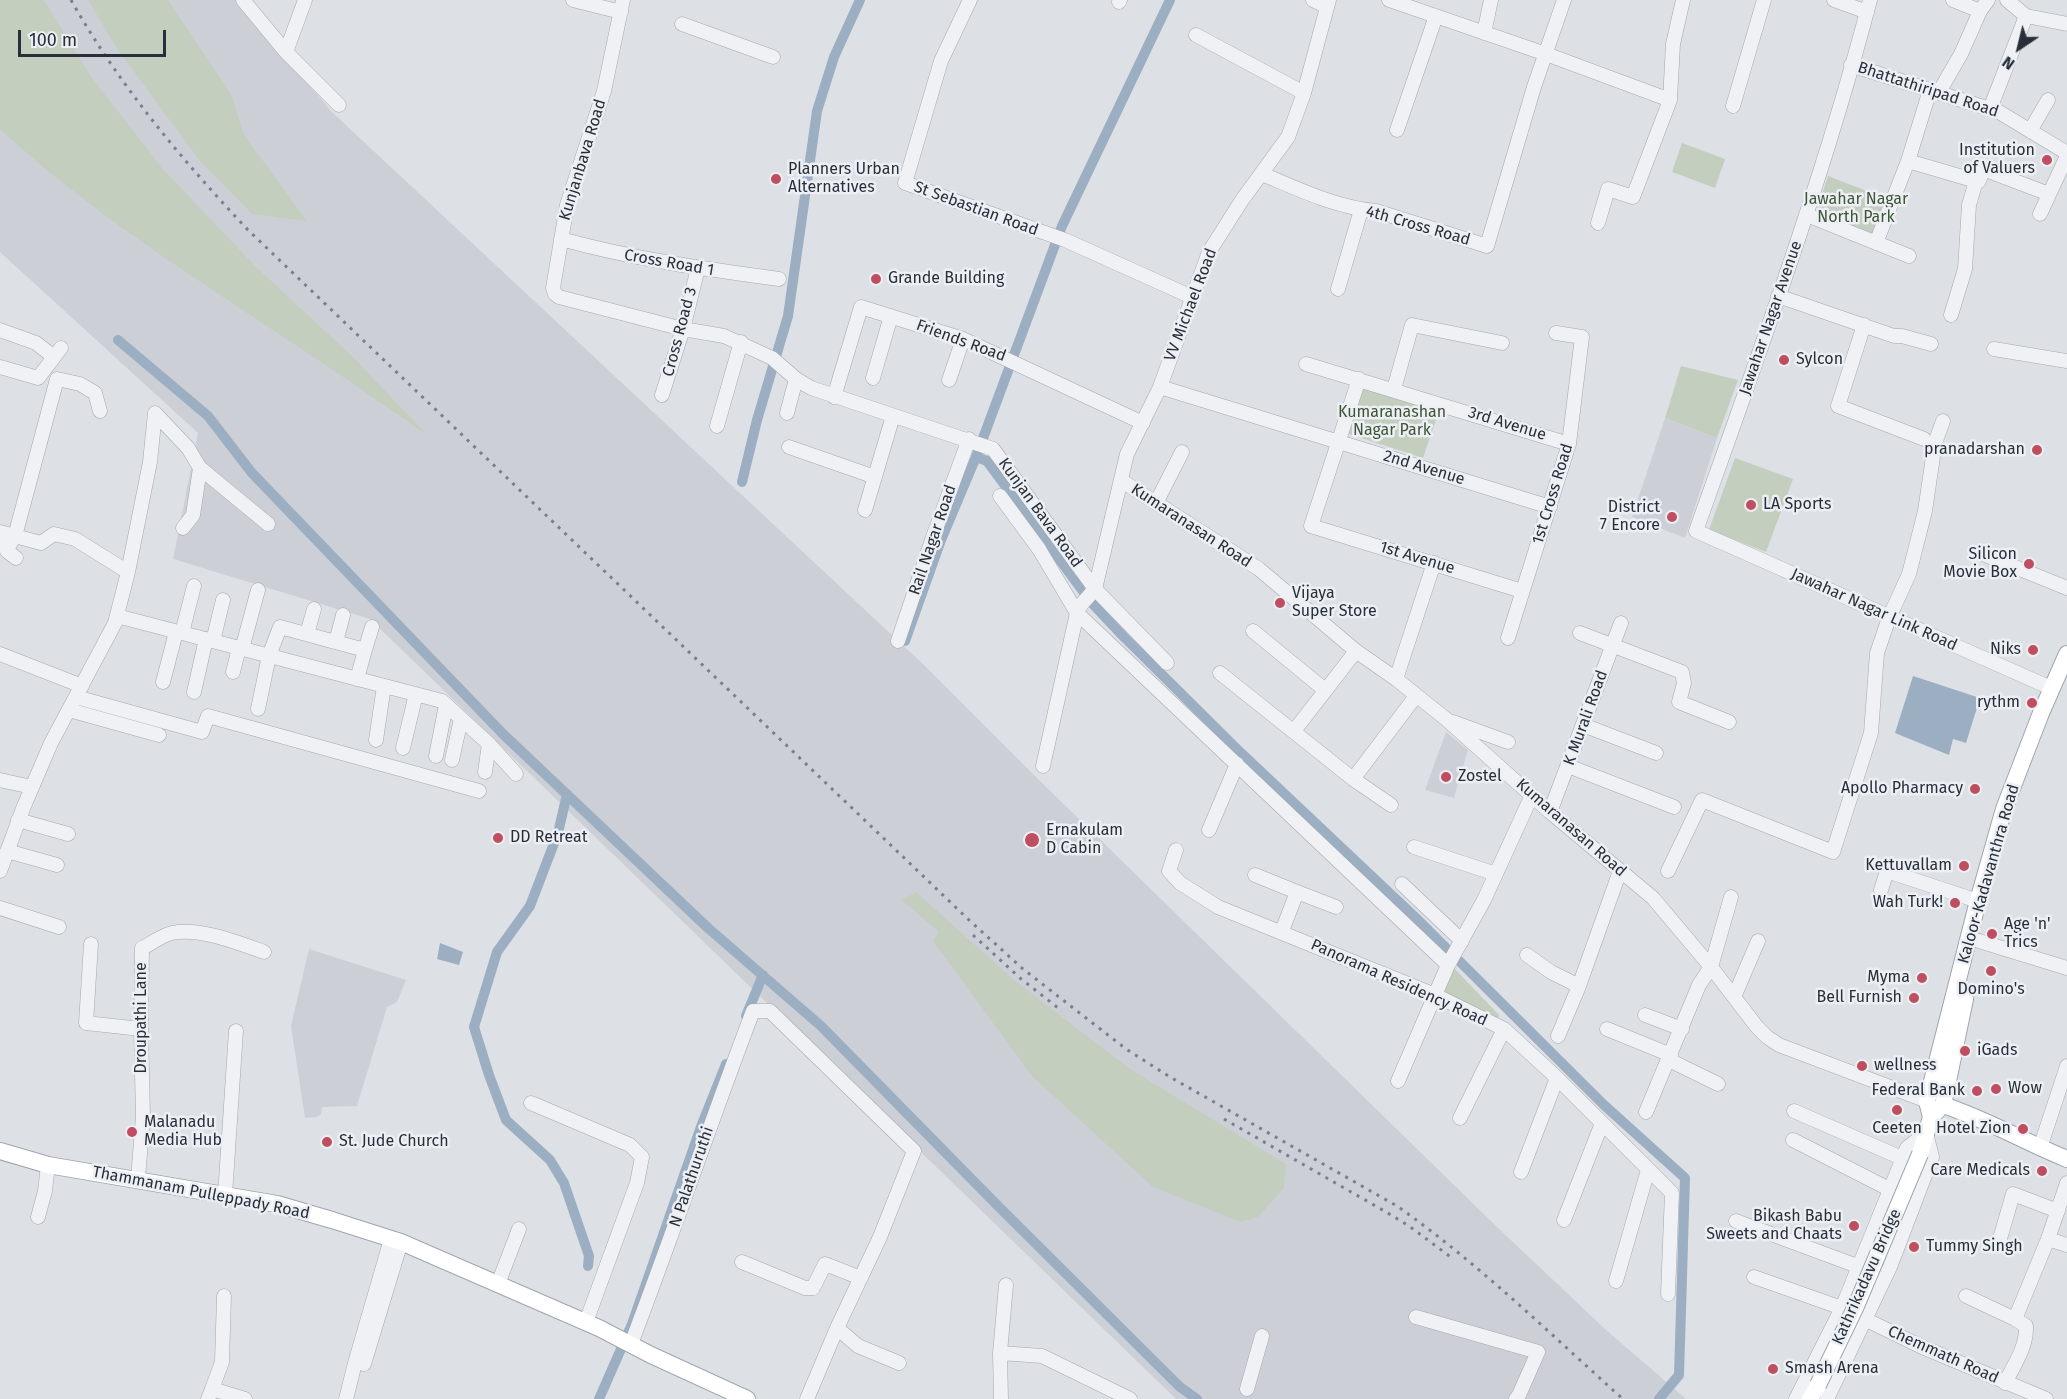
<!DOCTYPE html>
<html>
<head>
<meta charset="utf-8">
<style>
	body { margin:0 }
	#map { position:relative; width:2067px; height:1399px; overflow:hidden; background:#dde1e5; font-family:"Fira Sans",sans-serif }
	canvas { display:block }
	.north { position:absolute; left:1989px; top:18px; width:60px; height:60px; -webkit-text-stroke:4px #eceff3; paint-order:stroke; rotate:215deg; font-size:16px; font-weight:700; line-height:24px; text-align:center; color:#282f3a }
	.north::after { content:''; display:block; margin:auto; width:21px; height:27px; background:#282f3a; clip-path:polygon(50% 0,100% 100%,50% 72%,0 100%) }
	.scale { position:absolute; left:18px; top:30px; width:148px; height:27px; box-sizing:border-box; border:3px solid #282f3a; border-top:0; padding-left:8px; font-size:18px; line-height:21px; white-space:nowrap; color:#282f3a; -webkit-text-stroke:4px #eceff3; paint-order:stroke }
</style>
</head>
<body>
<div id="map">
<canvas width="2067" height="1399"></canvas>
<div class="north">N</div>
<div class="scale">100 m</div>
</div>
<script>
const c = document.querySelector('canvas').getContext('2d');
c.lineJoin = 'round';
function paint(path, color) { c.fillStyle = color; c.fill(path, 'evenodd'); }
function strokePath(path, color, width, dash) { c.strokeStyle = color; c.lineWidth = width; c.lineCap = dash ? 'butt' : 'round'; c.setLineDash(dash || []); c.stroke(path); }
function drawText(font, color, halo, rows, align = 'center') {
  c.font = font + ' "Fira Sans",sans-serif'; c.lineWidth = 5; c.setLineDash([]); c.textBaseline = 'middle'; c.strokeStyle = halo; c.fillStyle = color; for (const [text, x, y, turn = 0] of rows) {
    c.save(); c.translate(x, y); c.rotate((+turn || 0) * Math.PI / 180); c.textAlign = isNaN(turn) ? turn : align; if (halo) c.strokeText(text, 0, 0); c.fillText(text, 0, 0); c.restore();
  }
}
paint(new Path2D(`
	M0,0h236l97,113 591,552 113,113 458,447 110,104 81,70h-510l-806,-780 -197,-60 25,-126 -198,-181z
	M1665,418l52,20 -32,100 -53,-21z
	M1446,732l22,18 -14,48 -29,-8z
	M309,949l97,31 -9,22 -10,5 -30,99 -35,1 -1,7 -4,3 -12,1 -14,-92z`), '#ccd0d6');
paint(new Path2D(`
	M0,0h44l48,78 70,90 94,99 98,91 73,77c-53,-37 -105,-73 -159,-108 -93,-62 -186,-122 -268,-198z
	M88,0h80l63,94 13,41 63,86 -55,-7 -52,-53 -82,-111z
	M1682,143l43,16 -10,29 -43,-16z
	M1828,176l62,24 -12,33 -9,4 -48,-20 -4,-7z
	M1681,366l57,14 -21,58 -52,-20z
	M1364,388l75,23 -16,47 -77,-25 14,-43z
	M1735,458l58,21 -27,73 -57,-22z
	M916,892l98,88 116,89 156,95 -2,24 -26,29 -18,5 -87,-35 -121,-111 -99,-135 6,-9 -37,-32z
	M1454,968l45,47 -2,6 -51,-25 -3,-6z`), '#c3cebf');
paint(new Path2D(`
	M1913,676l67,22 -14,45 -13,-4 -4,16 -54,-22z
	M440,943l23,9 -4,13 -22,-6z`), '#9caec2');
strokePath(new Path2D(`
	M118,340l90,76 44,57 251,261 205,194 113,98 178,181 181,180 17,12
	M976,457l11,4 104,141 32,34 118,117 178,168 185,184 81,73 -6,197 -20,24
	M742,482l15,-62 31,-104 29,-205 17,-54 26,-57
	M905,641l36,-101 35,-83 86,-231 108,-226
	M567,794l-9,39 -28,73 -33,46 -23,75 15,48 17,45 44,40 14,23 25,73 -1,10
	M746,1016l17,-41
	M599,1399l33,-75 70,-200 24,-60`), '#9caec2', 10);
const minor = new Path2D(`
	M243,0l43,52 53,53
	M573,0l48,12
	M623,0l-19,91 -37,114 -14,83 2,6 4,3 124,32 41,7 48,22 24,21 15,9 182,61 102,140 72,74
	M970,0l-29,61 -36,122 160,57 127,57
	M1313,0l14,7
	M1389,0l157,54 124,46
	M1834,0l33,12
	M1870,0c-47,180 -112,356 -174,531l355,157
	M1953,0l27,11
	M2007,0l19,16 41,8
	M1119,2l1,-2
	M682,24l91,33
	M1484,33l7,-33
	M1196,35l108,58
	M286,52l19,-52
	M1851,65l148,47 68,41
	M1939,92l22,-38 19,-43 8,-11
	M1733,106l31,-106
	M1990,109l36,-93
	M1397,130l39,-114
	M2030,131l18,-31
	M1908,161l68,20 -7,24 -4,64 -14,46
	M1262,174c36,15 75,34 114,37l111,35 47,-159 30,-87
	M1976,181h3l4,-12 66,25
	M2040,214l27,-58
	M1807,215l102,41
	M1598,223l10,-34 25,8 37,-97 3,-56 10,-44
	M561,239c72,20 144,30 218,40
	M1876,243l32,-82 22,-71
	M1338,289l23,-79
	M1778,296l116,40h8l29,8
	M1864,325l-26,81 86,33
	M0,330l36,13 18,14
	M1994,349l73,12
	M1306,364l263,80
	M0,367l38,11 23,-30
	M873,378l18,-62
	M1359,379l-48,147 211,65
	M949,380l14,-41
	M1160,387l390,120
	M1394,389l18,-64 90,18
	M662,395l21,-66 15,-61
	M834,397l27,-90 102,32 180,84
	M155,413l33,35 12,20 68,56
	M787,413l9,-34
	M717,426l24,-84
	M789,447l86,30
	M1122,481l137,88 97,82 40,28 50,40 104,93 103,86 58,69 46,60 10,10 12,8 148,56
	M1000,496l39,53 38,64 371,352
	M1156,503l26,-51
	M865,510l28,-94
	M183,528l10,-13 7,-47
	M0,532l41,11 13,-9 21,5 53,33
	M0,543l9,3 6,-10 42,-157 23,5 15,9 5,18
	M9,546l-2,5 9,7
	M1978,552l89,36
	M117,616l325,85 47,43 27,30
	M1253,631l72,59
	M182,633l12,-47
	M1580,633l102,39 2,11 -5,19 50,20
	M307,634l7,-25
	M1508,638l61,-194 13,-107 -26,-4
	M213,641l10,-41
	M898,641l35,-104 36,-98
	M336,642l7,-27
	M242,649l16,-59
	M365,650l7,-23
	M0,654l82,32
	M233,672l6,-24
	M1220,673l133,106 38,26
	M1396,679l38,-116
	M163,682l13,-50
	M194,692l12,-53
	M76,697l126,35 6,-16 271,75
	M258,709l11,-53 11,-29 85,23 -8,29
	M69,710l90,25
	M1453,722l55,20
	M1583,725l73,28
	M1294,731l62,-80
	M376,740l8,-54
	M403,748l13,-54
	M436,756l10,-51
	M452,760l9,-41
	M1043,766l34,-153 3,-7 15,-17 32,-135 33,-67 49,-135 33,-52 46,-63 16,-44 25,-93
	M1568,766l106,41
	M485,772l4,-28
	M1353,779l63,-83
	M0,780l32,7
	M1550,812l71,-189
	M18,820l50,14
	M1209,830l28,-66
	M1414,847l82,27
	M1176,850l-7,21 11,12 38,24 217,88 69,34 53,49 115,115 -4,101
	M7,851l50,14
	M0,871l24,-65 27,-63 64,-120 13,-51 22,-110 5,-49
	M1668,871l34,-71 131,52 38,-119 6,-80 12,-35 20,-44 16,-63 10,-68 8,-22
	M1255,875l42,17
	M1402,884l60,57
	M1881,890l6,-19 91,30
	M0,908l59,19
	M1282,931l15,-39 39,15
	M1979,941l88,27
	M91,944l-5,79 55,6
	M1527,955l24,17 28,14
	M1734,997l24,-56
	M1645,1015l37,14
	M1607,1029l64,26
	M1558,1036l21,-50 41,-115
	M1669,1060l49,24
	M1398,1081l50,-116 36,-65 48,-105
	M531,1103l99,42 12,12 -5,26 -51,139
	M1794,1111l110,48
	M1646,1112l53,-127 12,-18 20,-70
	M1460,1118l44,-89
	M1793,1140l98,50
	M2040,1148l27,-82
	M1521,1172l36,-94
	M138,1179l5,-63 -2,-87 1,-81c9,-4 20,-13 30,-15 27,-6 67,10 92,19
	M225,1195l11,-164
	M38,1217l7,-26 3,-26
	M1564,1220l38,-97
	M1736,1221l124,46
	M2048,1239l19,6
	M1999,1242l14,-48 45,17
	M742,1262l63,26h8l12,-24 36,14
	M1754,1277l88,31 78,38 126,53
	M1616,1281l32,-111
	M498,1284l21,-55
	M1966,1296l49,23 11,7c1,21 -12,39 -21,57
	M1416,1317l122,35 -19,43 -3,4
	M2015,1319l33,-80 19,-56
	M837,1328l21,18 41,17
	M631,1344c42,-110 80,-223 122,-333h17l144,140 -34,86 -43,91 -30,71
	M1000,1353l42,3 88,43
	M364,1364l37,-122
	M212,1389l10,-27 2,-66
	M1247,1389l15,-53
	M208,1399l4,-10 33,10
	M346,1399l9,-36 36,-124
	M1001,1399l-1,-46 6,-68
	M1796,1399l46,-91 65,-160 19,-15 6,24 -42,110 -63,132`);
const major = new Path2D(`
	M1943,1105l22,-106
	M1943,1105c43,14 82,37 124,54
	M1931,1117l-4,-16 51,-200 26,-92 37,-96 26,-59
	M0,1151l48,14 229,39 55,16 69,22 39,17 159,69 52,27 96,44
	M1920,1154l11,-37 7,-7
	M1810,1399l8,-14`);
strokePath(minor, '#a3a8ae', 15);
strokePath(major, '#9ea5b0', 18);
strokePath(minor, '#eff1f4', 14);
strokePath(major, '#fff', 16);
strokePath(new Path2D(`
	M71,0c48,85 110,159 177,230l721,690 54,49 103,80 44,28 227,129c81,57 152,127 226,193
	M973,935l47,43 42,33
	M1224,1119l162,93 23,14 43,32`), '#78808d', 3, [3, 6]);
const majorBridge = new Path2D(`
	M1818,1385l38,-79 64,-152`);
strokePath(majorBridge, '#9ea5b0', 18, []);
strokePath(majorBridge, '#fff', 16);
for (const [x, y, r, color] of [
	[2047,160,6,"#bf4e60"],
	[776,179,6,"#bf4e60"],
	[876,279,6,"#bf4e60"],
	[1784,360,6,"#bf4e60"],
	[2037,450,6,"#bf4e60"],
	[1751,505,6,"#bf4e60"],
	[1672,517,6,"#bf4e60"],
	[2029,564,6,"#bf4e60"],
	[1280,603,6,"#bf4e60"],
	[2033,650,6,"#bf4e60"],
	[2032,703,6,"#bf4e60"],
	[1446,777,6,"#bf4e60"],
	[1975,789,6,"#bf4e60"],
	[498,838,6,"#bf4e60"],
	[1032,840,8,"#bf4e60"],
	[1964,866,6,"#bf4e60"],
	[1955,903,6,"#bf4e60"],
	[1992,934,6,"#bf4e60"],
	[1991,971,6,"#bf4e60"],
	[1922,978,6,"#bf4e60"],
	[1914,998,6,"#bf4e60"],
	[1965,1051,6,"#bf4e60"],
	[1862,1066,6,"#bf4e60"],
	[1996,1089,6,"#bf4e60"],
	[1977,1091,6,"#bf4e60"],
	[1897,1110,6,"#bf4e60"],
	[2023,1129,6,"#bf4e60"],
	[132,1132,6,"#bf4e60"],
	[327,1142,6,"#bf4e60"],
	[2042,1171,6,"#bf4e60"],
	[1854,1226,6,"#bf4e60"],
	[1914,1247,6,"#bf4e60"],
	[1773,1369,6,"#bf4e60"]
]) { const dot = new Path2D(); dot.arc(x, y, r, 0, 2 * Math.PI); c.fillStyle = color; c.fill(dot); strokePath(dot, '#eceff3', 2); }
drawText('16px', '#282f3a', '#eceff3', [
	["Bhattathiripad Road",1928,90,18],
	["Kunjanbava Road",583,160,-73],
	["St Sebastian Road",976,209,20],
	["4th Cross Road",1418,226,16],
	["Cross Road 1",669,263,10],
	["VV Michael Road",1191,305,-69],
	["Jawahar Nagar Avenue",1771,318,-71],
	["Cross Road 3",680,332,-75],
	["Friends Road",961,341,20],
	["3rd Avenue",1507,424,17],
	["2nd Avenue",1424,468,17],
	["1st Cross Road",1553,494,-73],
	["Kunjan Bava Road",1040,513,54],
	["Kumaranasan Road",1191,526,33],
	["Rail Nagar Road",933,540,-71],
	["1st Avenue",1417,558,17],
	["Jawahar Nagar Link Road",1874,610,24],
	["K Murali Road",1586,718,-70],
	["Kumaranasan Road",1571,828,41],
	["Kaloor-Kadavanthra Road",1989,874,-74],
	["Panorama Residency Road",1399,983,24],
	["Droupathi Lane",142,1018,-90],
	["N Palathuruthi",692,1177,-71],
	["Thammanam Pulleppady Road",201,1193,11],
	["Kathrikadavu Bridge",1867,1277,-66],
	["Chemmath Road",1943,1355,24]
]);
drawText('16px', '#282f3a', '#eceff3', [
	["Institution",2035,151,"right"],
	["of Valuers",2035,169,"right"],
	["Planners Urban",788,170],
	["Alternatives",788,188],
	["Grande Building",888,279],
	["Sylcon",1796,360],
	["pranadarshan",2025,450,"right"],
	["LA Sports",1763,505],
	["District",1660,508,"right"],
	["7 Encore",1660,526,"right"],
	["Silicon",2017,555,"right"],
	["Movie Box",2017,573,"right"],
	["Vijaya",1292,594],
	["Super Store",1292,612],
	["Niks",2021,650,"right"],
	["rythm",2020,703,"right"],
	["Zostel",1458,777],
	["Apollo Pharmacy",1963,789,"right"],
	["Ernakulam",1046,831],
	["D Cabin",1046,849],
	["DD Retreat",510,838],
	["Kettuvallam",1952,866,"right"],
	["Wah Turk!",1943,903,"right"],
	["Age 'n'",2004,925],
	["Trics",2004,943],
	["Myma",1910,978,"right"],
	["Domino's",1991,990,"center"],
	["Bell Furnish",1902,998,"right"],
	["iGads",1977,1051],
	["wellness",1874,1066],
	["Wow",2008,1089],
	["Federal Bank",1965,1091,"right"],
	["Malanadu",144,1123],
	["Media Hub",144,1141],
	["Ceeten",1897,1129,"center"],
	["Hotel Zion",2011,1129,"right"],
	["St. Jude Church",339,1142],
	["Care Medicals",2030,1171,"right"],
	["Bikash Babu",1842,1217,"right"],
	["Sweets and Chaats",1842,1235,"right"],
	["Tummy Singh",1926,1247],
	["Smash Arena",1785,1369]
], 'left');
drawText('16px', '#3d5437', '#eceff3', [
	["Jawahar Nagar",1856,200],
	["North Park",1856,218],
	["Kumaranashan",1392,413],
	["Nagar Park",1392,431]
]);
</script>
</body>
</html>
